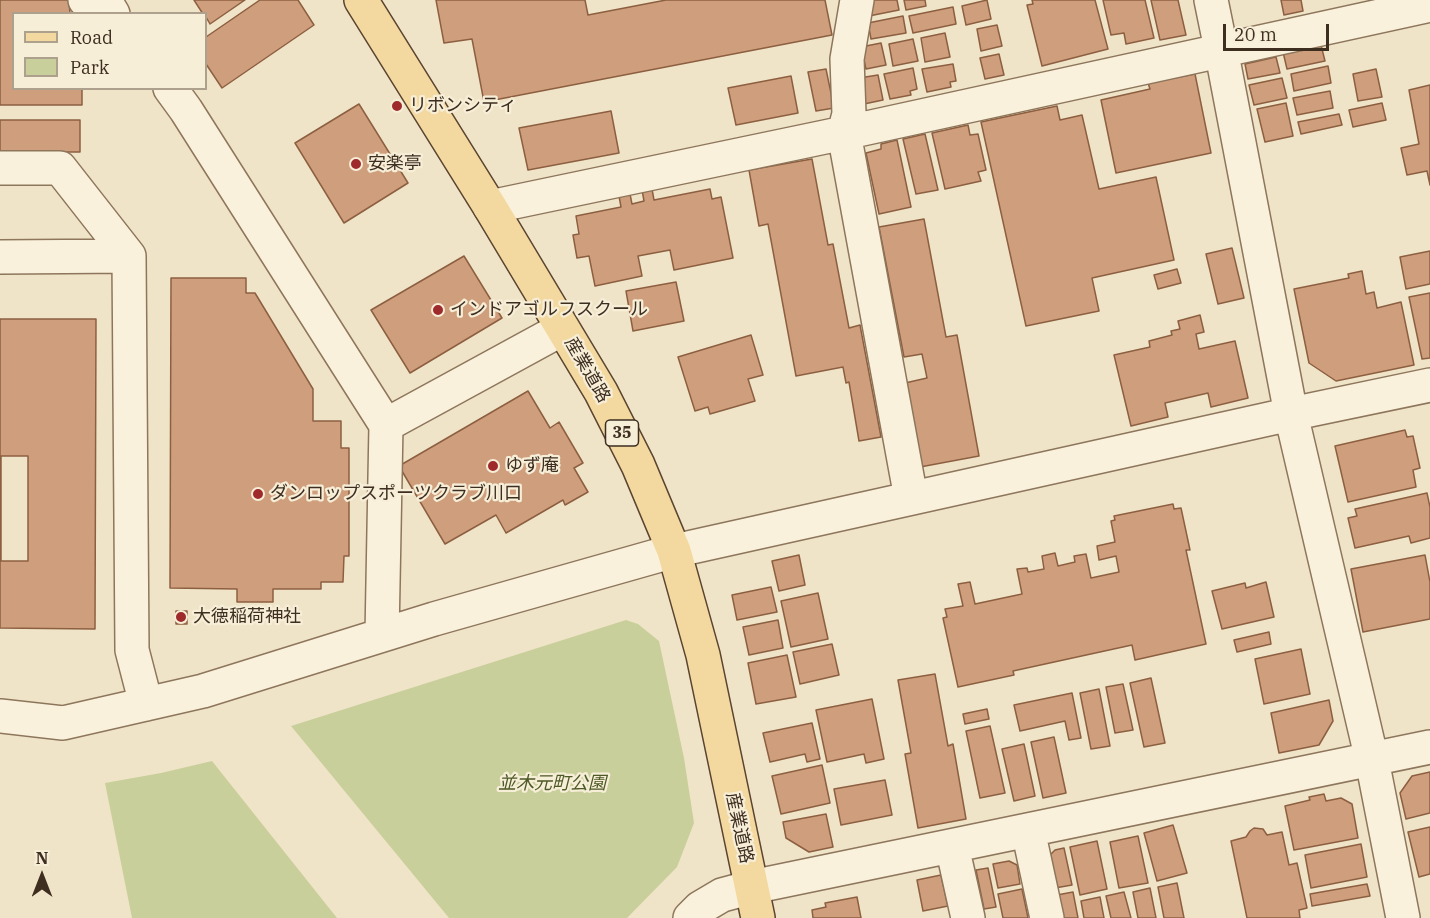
<!DOCTYPE html>
<html>
<head>
<meta charset="utf-8">
<style>
	body { margin:0 }
	#map { position:relative; width:1430px; height:918px; overflow:hidden; background:#f0e4c8; font-family:"IBM Plex Serif",serif }
	canvas { display:block }
	.legend { position:absolute; left:12px; top:12px; width:195px; height:78px; box-sizing:border-box; background:#f7eed8; border:2px solid #ada18e; margin:0; padding:8px 10px; list-style:none; font-size:18px; color:#3d2e20 }
	.legend li { display:flex; align-items:center; gap:12px; height:30px }
	.legend b { width:30px; border:2px solid #ada18e }
	.north { position:absolute; left:12px; top:846px; width:60px; height:60px; -webkit-text-stroke:4px #f7eed8; paint-order:stroke; rotate:0deg; font-size:16px; font-weight:700; line-height:24px; text-align:center; color:#3d2e20 }
	.north::after { content:''; display:block; margin:auto; width:21px; height:27px; background:#3d2e20; clip-path:polygon(50% 0,100% 100%,50% 72%,0 100%) }
	.scale { position:absolute; left:1223px; top:24px; width:106px; height:27px; box-sizing:border-box; border:3px solid #3d2e20; border-top:0; padding-left:8px; font-size:18px; line-height:21px; white-space:nowrap; color:#3d2e20; -webkit-text-stroke:4px #f7eed8; paint-order:stroke }
</style>
</head>
<body>
<div id="map">
<canvas width="1430" height="918"></canvas>
<ul class="legend">
<li><b style="height:8px;background:#f3d9a0"></b>Road</li>
<li><b style="height:16px;background:#c9cf9b"></b>Park</li>
</ul>
<div class="north">N</div>
<div class="scale">20 m</div>
</div>
<script>
const c = document.querySelector('canvas').getContext('2d');
c.lineJoin = 'round';
function paint(path, color) { c.fillStyle = color; c.fill(path, 'evenodd'); }
function strokePath(path, color, width, dash) { c.strokeStyle = color; c.lineWidth = width; c.lineCap = dash ? 'butt' : 'round'; c.setLineDash(dash || []); c.stroke(path); }
function drawText(font, color, halo, rows, align = 'center') {
  c.font = font + ' "IBM Plex Serif","Noto Sans JP",serif'; c.lineWidth = 4.5; c.setLineDash([]); c.textBaseline = 'middle'; c.strokeStyle = halo; c.fillStyle = color; for (const [text, x, y, turn = 0] of rows) {
    c.save(); c.translate(x, y); c.rotate((+turn || 0) * Math.PI / 180); c.textAlign = isNaN(turn) ? turn : align; if (halo) c.strokeText(text, 0, 0); c.fillText(text, 0, 0); c.restore();
  }
}
paint(new Path2D(`
	M626,620l12,4 21,17 25,117 10,65 -17,44 -50,51h-178l-158,-192z
	M212,761l125,157h-205l-27,-135 56,-10z`), '#c9cf9b');
const building = new Path2D(`
	M0,0h69l1,14h-56v74h68v17h-82z
	M194,0h51l-35,24 -4,-7v-3h-3z
	M260,0h38l16,25 -92,63 -16,-24v-27z
	M436,0h149l3,15 78,-15h159l7,35 -348,67 -12,-63 -28,4z
	M874,0h23l2,10 -30,6 -2,-14z
	M904,0h21l1,6 -20,4z
	M987,0l4,19 -25,6 -4,-19z
	M1032,0h63l13,49 -66,17 -15,-61 6,-1z
	M1103,0h42l9,38 -28,6 -2,-11 -13,2z
	M1151,0h27l8,35 -26,5z
	M1281,0h20l2,11 -19,4z
	M953,7l3,17 -43,9 -4,-17z
	M903,16l3,17 -35,6 -3,-16z
	M997,25l5,21 -21,5 -4,-22z
	M945,33l5,24 -25,5 -4,-24z
	M913,39l5,22 -25,5 -4,-22z
	M881,43l5,22 -20,4 -5,-22z
	M1321,45l4,16 -38,8 -4,-17z
	M999,54l5,21 -19,4 -5,-21z
	M1276,57l4,16 -32,6 -3,-15z
	M953,64l3,17 -6,1 1,5 -24,5 -5,-23z
	M1328,66l3,17 -37,8 -3,-17z
	M913,68l4,21 -7,2 1,4 -21,4 -6,-25z
	M826,69l8,39 -18,3 -8,-39z
	M1376,69l6,28 -24,4 -5,-27z
	M1195,74l16,79 -95,20 -15,-73 49,-11 -2,-6z
	M878,75l5,25 -19,4 -5,-26z
	M791,76l7,37 -62,12 -8,-37z
	M1282,78l5,20 -33,7 -5,-20z
	M1430,85v100l-3,-14 -20,4 -6,-27 18,-4 -10,-54z
	M1330,91l3,17 -36,7 -4,-17z
	M1286,103l7,33 -28,6 -8,-33z
	M1382,103l4,17 -33,7 -4,-17z
	M359,104l49,79 -64,40 -49,-80z
	M1057,106l3,14 22,-5 17,74 57,-12 18,83 -82,18 7,33 -73,15 -45,-204z
	M611,111l8,42 -91,17 -9,-42z
	M1339,114l3,11 -41,9 -3,-12z
	M0,120h80v32h-80z
	M968,125l2,10 8,-1 8,36 -8,2 3,9 -36,8 -13,-56z
	M925,134l13,56 -22,4 -13,-55z
	M897,140l14,67 -32,7 -13,-61 15,-4v-5z
	M812,159l16,86 5,-1 16,84 11,-3 21,112 -22,4 -10,-59 -3,1 -3,-16 -47,9 -28,-152 -9,2 -10,-56z
	M652,189l2,11 56,-11 2,10 9,-2 12,61 -59,12 -4,-20 -32,6 4,20 -47,10 -6,-30 -12,2 -4,-23 6,-1 -3,-18 45,-9 -2,-11 11,-2 2,10 12,-3 -2,-11z
	M924,219l22,118 11,-2 22,121 -59,11 -15,-84 22,-5 -5,-24 -18,3 -25,-130z
	M1232,248l12,50 -26,6 -12,-50z
	M1430,251v33l-24,5 -6,-32z
	M464,256l38,62 -92,55 -39,-63z
	M1177,269l4,14 -23,6 -4,-14z
	M1362,271l4,23 8,-2 3,16 24,-6 13,63 -78,16 -27,-18 -15,-74 55,-11 -1,-4z
	M171,278h75v15h9l58,96v32h28v27h8v108h-5l-1,26h-22v7h-48v13h-36v-13l-67,-1z
	M676,282l8,39 -51,10 -7,-40z
	M1430,293v65l-8,1 -13,-62z
	M1200,315l4,17 -8,2 3,15 36,-8 13,57 -37,9 -3,-14 -43,10 3,14 -37,9 -17,-71 36,-8 -1,-6 23,-6 -1,-4 9,-2 -2,-8z
	M0,319h96l-1,310 -95,-1zM1,456h27v105h-27z
	M751,335l12,40 -15,4 7,22 -45,13 -2,-7 -13,4 -17,-54z
	M528,391l22,37 9,-6 24,41 -9,5 14,24 -23,13 -2,-5 -57,33 -10,-18 -51,29 -46,-78z
	M1405,430l2,7 6,-1 7,32 -7,2 3,17 -68,15 -13,-56z
	M1427,493l3,14v31l-19,5 -2,-7 -54,12 -7,-30 9,-2 -2,-7z
	M1173,504l1,5 7,-1 9,42h-4l20,94 -71,16 -3,-15 -119,26 1,4 -56,12 -15,-69 4,-1 -2,-8 18,-3 -5,-22 12,-2 5,22 47,-10 -5,-25 10,-1 1,4 16,-3 -2,-13 13,-3 3,13 17,-4 -1,-6 12,-2 5,24 28,-6 -3,-16 -17,4 -2,-14 18,-4 -4,-21 4,-1 -1,-4z
	M799,555l6,30 -26,6 -7,-30z
	M1425,555l5,27v37l-67,13 -12,-63z
	M1266,582l8,35 -52,12 -10,-38 33,-8 1,5z
	M771,587l6,25 -40,8 -5,-25z
	M818,593l10,46 -37,8 -10,-46z
	M176,611h11v13h-11z
	M778,620l5,28 -34,7 -6,-28z
	M1269,632l2,12 -34,8 -3,-12z
	M832,644l7,31 -39,9 -7,-32z
	M1301,649l9,45 -46,10 -9,-45z
	M787,655l9,42 -40,7 -8,-41z
	M935,674l13,72 5,-2 13,75 -48,9 -13,-74 6,-1 -13,-73z
	M1151,678l14,65 -21,4 -14,-64z
	M1123,684l10,46 -18,3 -9,-46z
	M1099,689l11,57 -19,3 -11,-56z
	M1072,693l9,45 -12,2 -4,-19 -45,10 -6,-26z
	M872,699l12,60 -18,4 -2,-9 -37,8 -11,-52z
	M1329,700l4,21 -14,24 -40,8 -8,-40z
	M987,709l2,10 -24,5 -2,-10z
	M812,723l8,36 -13,3 -2,-8 -35,8 -7,-29z
	M990,726l15,67 -25,5 -14,-67z
	M1054,737l12,56 -23,5 -12,-56z
	M1024,744l11,52 -21,5 -12,-52z
	M822,765l8,38 -49,11 -9,-38z
	M1430,772v41l-24,6 -6,-26 12,-17z
	M885,780l7,35 -51,10 -7,-36z
	M1324,794l2,7 15,-3 11,6 6,34 -64,12 -9,-44 25,-6 -1,-3z
	M826,814l7,33 -24,5 -23,-14 -3,-16z
	M1173,825l14,48 -30,8 -13,-48z
	M1430,827v47l-11,3 -11,-45z
	M1254,828l9,1 4,6 15,-3 7,33 8,-2 10,45 -8,2 1,8h-53l-16,-77 15,-4 4,-6z
	M1138,836l10,47 -29,5 -9,-46z
	M1097,841l10,48 -27,6 -10,-48z
	M1361,844l6,33 -56,11 -6,-33z
	M1064,848l8,37 -17,3 -6,-32 6,-6z
	M1009,861l8,4 3,19 -22,4 -5,-24z
	M988,868l8,39 -12,2 -8,-39z
	M941,875l7,31 -25,5 -6,-31z
	M1177,883l7,35h-20l-6,-31z
	M1367,884l3,12 -58,10 -2,-12z
	M1150,888l6,30h-18l-5,-26z
	M1022,889l6,29h-25l-5,-24z
	M1073,892l5,26h-16l-5,-23z
	M1124,892l7,26h-20l-5,-22z
	M857,897l4,21h-48l-1,-8 14,-3 -1,-4z
	M1100,897l4,21h-20l-3,-17z`);
paint(building, '#cf9f7d');
strokePath(building, '#8d5f41', 1.5);
const minor = new Path2D(`
	M85,0l25,9 3,5
	M857,0l-10,59 2,55 -5,19 67,365
	M1211,0l10,49 70,365 81,346 31,158
	M170,88l16,22 200,315 -4,210
	M0,168h60l69,88 3,394 14,54
	M490,207l354,-74 586,-128
	M0,257l129,-1
	M386,425l176,-96
	M0,716l63,7 140,-32 231,-72 240,-68 617,-137 139,-29
	M1028,830l19,88
	M952,846l16,72
	M690,918l10,-10 22,-13 30,-8 678,-140`);
const major = new Path2D(`
	M361,0l129,207 111,185 37,73 36,86 29,104 55,263`);
strokePath(minor, '#8d765c', 36);
strokePath(major, '#5b4430', 36);
strokePath(minor, '#faf1dc', 33);
strokePath(major, '#f3d9a0', 33);
for (const [x, y, r, color] of [
	[397,106,6,"#9e2a2b"],
	[356,164,6,"#9e2a2b"],
	[438,310,6,"#9e2a2b"],
	[493,466,6,"#9e2a2b"],
	[258,494,6,"#9e2a2b"],
	[181,617,6,"#9e2a2b"]
]) { const dot = new Path2D(); dot.arc(x, y, r, 0, 2 * Math.PI); c.fillStyle = color; c.fill(dot); strokePath(dot, '#f7eed8', 2); }
for (const [x, y, w] of [
	[622,433,33]
]) { const box = new Path2D(); box.roundRect(x - w / 2, y - 13, w, 26, 4.5); c.fillStyle = '#f7eed8'; c.fill(box); strokePath(box, '#3d2e20', 1.5); }
drawText('bold 16px', '#3d2e20', null, [
	["35",622,433]
]);
drawText('18px', '#3d2e20', '#f7eed8', [
	["リボンシティ",409,106],
	["安楽亭",368,164],
	["インドアゴルフスクール",450,310],
	["ゆず庵",505,466],
	["ダンロップスポーツクラブ川口",270,494],
	["大徳稲荷神社",193,617]
], 'left');
drawText('18px', '#3d2e20', '#f7eed8', [
	["産業道路",587,370,60],
	["産業道路",739,828,78]
]);
drawText('italic 18px', '#4d5a26', '#f7eed8', [
	["並木元町公園",552,784]
]);
</script>
</body>
</html>
